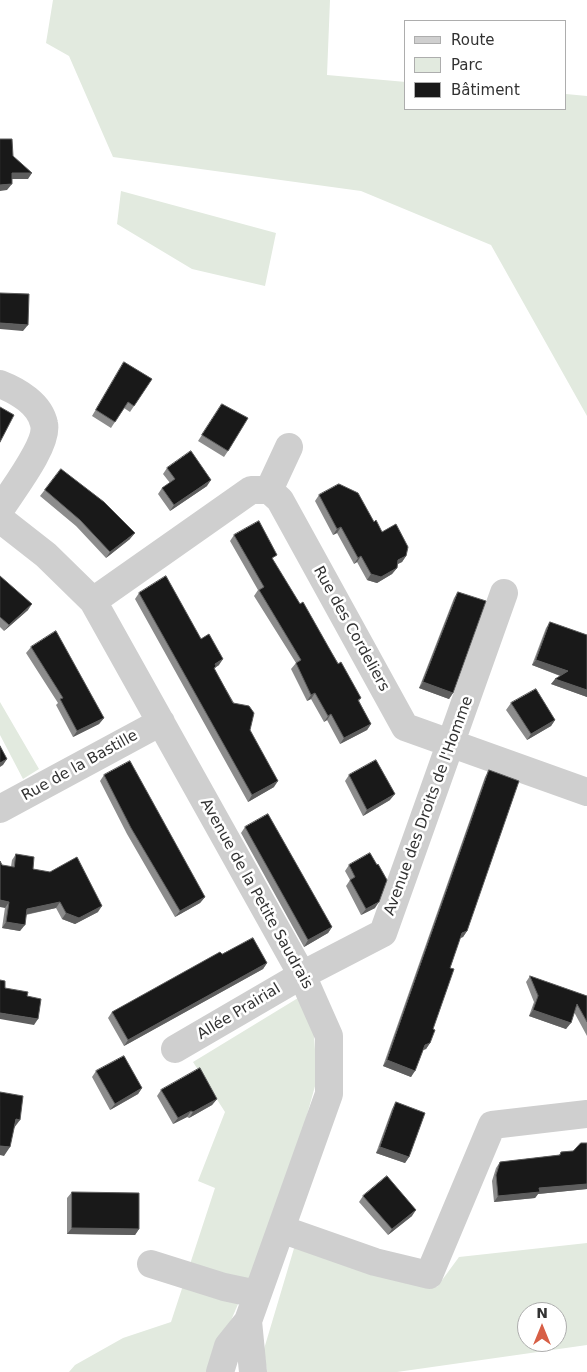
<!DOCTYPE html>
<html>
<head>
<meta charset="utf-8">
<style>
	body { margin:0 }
	#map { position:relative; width:587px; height:1372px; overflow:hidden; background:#fff; font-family:"DejaVu Sans",sans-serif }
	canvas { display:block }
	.legend { position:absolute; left:404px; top:20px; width:162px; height:90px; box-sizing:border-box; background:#fff; border:1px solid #adadad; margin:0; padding:6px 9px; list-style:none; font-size:15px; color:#323232 }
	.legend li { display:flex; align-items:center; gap:10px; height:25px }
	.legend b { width:25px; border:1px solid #adadad }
	.north { position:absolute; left:517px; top:1302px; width:50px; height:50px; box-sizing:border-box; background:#fff; border:1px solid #adadad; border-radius:50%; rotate:0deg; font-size:14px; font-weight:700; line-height:20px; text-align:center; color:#323232 }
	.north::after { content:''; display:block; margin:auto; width:18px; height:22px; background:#d75f46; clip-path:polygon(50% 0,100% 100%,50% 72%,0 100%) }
</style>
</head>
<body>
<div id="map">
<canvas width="587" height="1372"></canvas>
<ul class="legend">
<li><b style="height:6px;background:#cfcfcf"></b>Route</li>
<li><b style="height:14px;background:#e2eadf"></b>Parc</li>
<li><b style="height:14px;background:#191919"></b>Bâtiment</li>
</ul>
<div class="north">N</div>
</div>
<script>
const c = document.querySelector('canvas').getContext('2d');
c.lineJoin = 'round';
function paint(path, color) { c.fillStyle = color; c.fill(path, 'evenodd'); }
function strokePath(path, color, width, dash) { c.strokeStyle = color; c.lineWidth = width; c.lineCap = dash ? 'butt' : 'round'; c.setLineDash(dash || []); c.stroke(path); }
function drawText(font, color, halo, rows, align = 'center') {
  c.font = font + ' "DejaVu Sans",sans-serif'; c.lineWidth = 5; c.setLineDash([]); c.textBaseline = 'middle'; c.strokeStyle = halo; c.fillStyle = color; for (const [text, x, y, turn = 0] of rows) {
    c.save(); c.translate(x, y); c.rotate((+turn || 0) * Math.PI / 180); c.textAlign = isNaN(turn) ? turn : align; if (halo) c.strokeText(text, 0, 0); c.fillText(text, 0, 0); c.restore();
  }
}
paint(new Path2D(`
	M53,0h277l-3,75 79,7v27h160v-15l21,2v320l-96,-171 -130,-54 -248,-34 -44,-101 -23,-13z
	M121,191l155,42 -11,53 -73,-17 -75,-45z
	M0,702l39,67 -16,10 -23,-44z
	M298,998l16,37 3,44 -12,43 -55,154 -41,96h-140l6,-7 48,-27 48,-16 44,-134 -17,-7 27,-69 -32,-50z
	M587,1243v102l-190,27h-130l-3,-23 31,-104 142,42 22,-30zM527,1312h30v30h-30z`), '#e2eadf');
strokePath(new Path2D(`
	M0,384c18,7 40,20 44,40 5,20 -33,68 -44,86
	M269,490l20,-43
	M0,519l46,36 47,46 209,374 27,61v58l-81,227 -20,25 -8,26
	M93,601l158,-111h18l11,10 125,227 182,65
	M0,809l161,-87
	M175,1049l127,-74 81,-42 121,-340
	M281,1229l94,33 54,13 63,-150 95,-11
	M151,1264l73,23 33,7
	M248,1321l5,51`), '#cfcfcf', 28);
paint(new Path2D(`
	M124,362l28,17 -22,33 -6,-4 -13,20 -19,-12z
	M222,404l6,47 -4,6 -26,-16z
	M167,468l40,18 -37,25 -12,-17 4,-6 8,-5 -7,-9z
	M61,469l69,70 -24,19 -30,-32 -36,-30z
	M319,495l55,27 8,10 24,24 -4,6 -5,2v4l-5,6 -15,9 -10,-3 -10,-18 -3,2 -17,-31 -4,2 -18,-34z
	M234,535l39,26 27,43 61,94 -2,3 12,23 -4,6 -27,14 -13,-24 -3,2 -13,-23 -4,2 -16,-32 5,-6 -42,-67 4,-6 -28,-49z
	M0,576l28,34 -24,21 -4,-4z
	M458,592l-5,101 -4,6 -30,-11 35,-90z
	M139,593l62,46 18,26 -3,2 -2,2 36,61 24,57 -26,15 -113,-203z
	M550,622l37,13v62l-36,-13 9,-8 -28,-11 14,-37z
	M31,647l73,71 -5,6 -26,13 -17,-32 2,-2 -32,-50z
	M511,703l44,17 -4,6 -24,14 -21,-30z
	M489,770l-22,161 -4,6 -3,1 -10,30 -17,61 -3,14 -4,6 -3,1 -12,27 -28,-11 102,-289z
	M104,775l101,122 -5,6 -25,14 -48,-83 -27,-53z
	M349,775l41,25 -27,16 -18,-35z
	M245,827l87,100 -4,6 -24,14 -63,-114z
	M16,854l17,15 65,43 -23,12 -13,-5 -6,-11 -30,7 -6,16 -18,-3 10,-68z
	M349,865l26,43 -14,7 -15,-29 4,-6 -5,-9z
	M222,954l45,9 -4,6 -139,77 -16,-28 4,-6z
	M530,976l57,20v40l-13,-24 -8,17 -37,-13 5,-14 -8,-20z
	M96,1071l46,17 -4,6 -28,16 -18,-33z
	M161,1090l56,9 -5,6 -23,13 -2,-1 -14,7 -16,-28z
	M396,1102l13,55 -4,6 -29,-10 16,-44z
	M587,1143v46l-49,5 -3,4 -41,4 -2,-21 4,-13 4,-6 59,-7 2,-3 12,-1z
	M72,1192l67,37 -4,6 -68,-1v-36z
	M363,1196l49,20 -24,19 -29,-33z`), '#8c8c8c');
paint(new Path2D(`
	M12,173h20l-4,6h-21z
	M12,184l-5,6 -7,1v-6z
	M0,323l28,2 -5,6 -23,-2z
	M211,480l-4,6 -37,25 4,-6z
	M341,527l-4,6 -4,2 4,-6z
	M135,533l-5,6 -24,19 4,-6z
	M361,556l-4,6 -3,2 4,-6z
	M406,556l-4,6 -8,4 4,-6z
	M397,568l-5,6 -15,9 -10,-3 4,-6z
	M32,604l-4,6 -24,21 5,-6z
	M223,659l-4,6 -3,2 -4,5 3,-8z
	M536,660l32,11 -4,6 -32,-12z
	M555,679l32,11v7l-36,-13z
	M423,682l30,11 -4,6 -30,-11z
	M315,693l-4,6 -4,2 4,-6z
	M331,714l-4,6 -3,2 4,-6z
	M104,718l-5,6 -26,13 4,-6z
	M555,720l-4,6 -24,14 4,-6z
	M371,724l-4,6 -27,14 4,-6z
	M7,759l-4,6 -3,2v-4z
	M278,781l-4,6 -26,15 4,-7z
	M395,794l-5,6 -27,16 4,-6z
	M205,897l-5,6 -25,14 5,-6z
	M0,900l9,2 -4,6 -5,-1z
	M60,902l-4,6 -33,7 4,-6z
	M379,902l-4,6 -14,7 5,-6z
	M102,906l-4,6 -23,12 -13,-5 4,-6z
	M6,922l19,3 -5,6 -18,-3z
	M332,927l-4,6 -24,14 4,-7z
	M467,931l-4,6 -5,2 4,-6z
	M267,963l-4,6 -139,77 4,-6z
	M533,1010l38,13 -5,6 -37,-13z
	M0,1013l38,6 -4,6 -34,-6z
	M430,1043l-4,6 -6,2 5,-6z
	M387,1060l28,11 -4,6 -28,-11z
	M142,1088l-4,6 -28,16 5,-6z
	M217,1099l-5,6 -23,13 4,-6z
	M191,1111l-4,6 -14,7 5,-6z
	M16,1119l4,1 -6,8z
	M0,1146l10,1 -6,9 -4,-1z
	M380,1147l29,10 -4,6 -29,-10z
	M587,1184v5l-49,5 -3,4 -41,4 4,-6 41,-8z
	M416,1210l-4,6 -24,19 4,-6z
	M72,1228l67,1 -4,6 -68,-1z`), '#5e5e5e');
const building = new Path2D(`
	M0,139h12l1,17 19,17h-20v11l-12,1z
	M0,293l29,1 -1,31 -28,-2z
	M124,362l28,17 -18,27 -6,-4 -13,20 -19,-12z
	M222,404l26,14 -20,33 -26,-16z
	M0,407l14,8 -14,27z
	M191,451l20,29 -37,25 -12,-17 13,-9 -8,-11z
	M61,469l43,33 31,31 -25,19 -30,-32 -35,-30z
	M339,484l19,9 16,29 2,-2 6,12 14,-8 12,23 -2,9 -8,4 -1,8 -16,9 -10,-3 -10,-18 -3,2 -17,-31 -4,2 -18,-34z
	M259,521l18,34 -5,3 28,46 3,-2 35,62 3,-2 20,36 -3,2 13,24 -27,14 -13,-24 -3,2 -13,-23 -4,2 -15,-32 5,-3 -42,-70 5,-3 -30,-52z
	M0,576l32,28 -23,21 -9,-8z
	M166,576l35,63 8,-5 14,25 -8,5 1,2 -2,2 19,35 16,3 5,7 -4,17 28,51 -26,14 -113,-202z
	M458,592l28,9 -33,92 -30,-11z
	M550,622l37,13v55l-32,-11 13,-8 -32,-11z
	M56,631l48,87 -27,13 -17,-32 3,-1 -32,-51z
	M536,689l19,31 -24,14 -20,-31z
	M0,746l7,13 -7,4z
	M376,760l19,34 -28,16 -18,-35z
	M130,761l75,136 -25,14 -49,-83 -27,-53z
	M489,770l30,11 -52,150 -5,2 -12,35 4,1 -21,60 2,1 -5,13 -5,2 -10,26 -28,-11z
	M268,814l64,113 -24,13 -63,-113z
	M370,853l7,12 1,-1 9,16 -8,22 -13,7 -16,-29 5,-3 -6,-12z
	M16,854l18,3 -1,12 17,3 27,-15 25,49 -23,12 -13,-5 -6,-11 -33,7 -2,16 -19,-3 3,-20 -9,-2v-39l2,4 12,2z
	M253,938l14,25 -139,77 -16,-28 108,-60 2,2z
	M530,976l57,20v26l-10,-18 -6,19 -38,-13 5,-14z
	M0,980l5,1v7l23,4 -1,4 14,3 -3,20 -38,-6z
	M124,1056l18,32 -27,16 -19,-33z
	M200,1068l17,31 -24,13 -2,-1 -13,7 -17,-28z
	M0,1092l23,4 -3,24 -4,-1 -6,28 -10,-1z
	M396,1102l29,11 -16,44 -29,-10z
	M581,1143h6v41l-48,4 1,4 -42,4 -2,-21 4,-13 60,-7 1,-3 12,-1z
	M387,1176l29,34 -24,19 -29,-33z
	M72,1192l67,1v36l-67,-1z`);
paint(building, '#191919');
strokePath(building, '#5e5e5e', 1);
drawText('15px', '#323232', '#fff', [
	["Rue des Cordeliers",351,629,61],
	["Rue de la Bastille",80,766,-29],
	["Avenue des Droits de l'Homme",429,806,-70],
	["Avenue de la Petite Saudrais",256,894,61],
	["Allée Prairial",239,1012,-31]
]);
</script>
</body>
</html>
